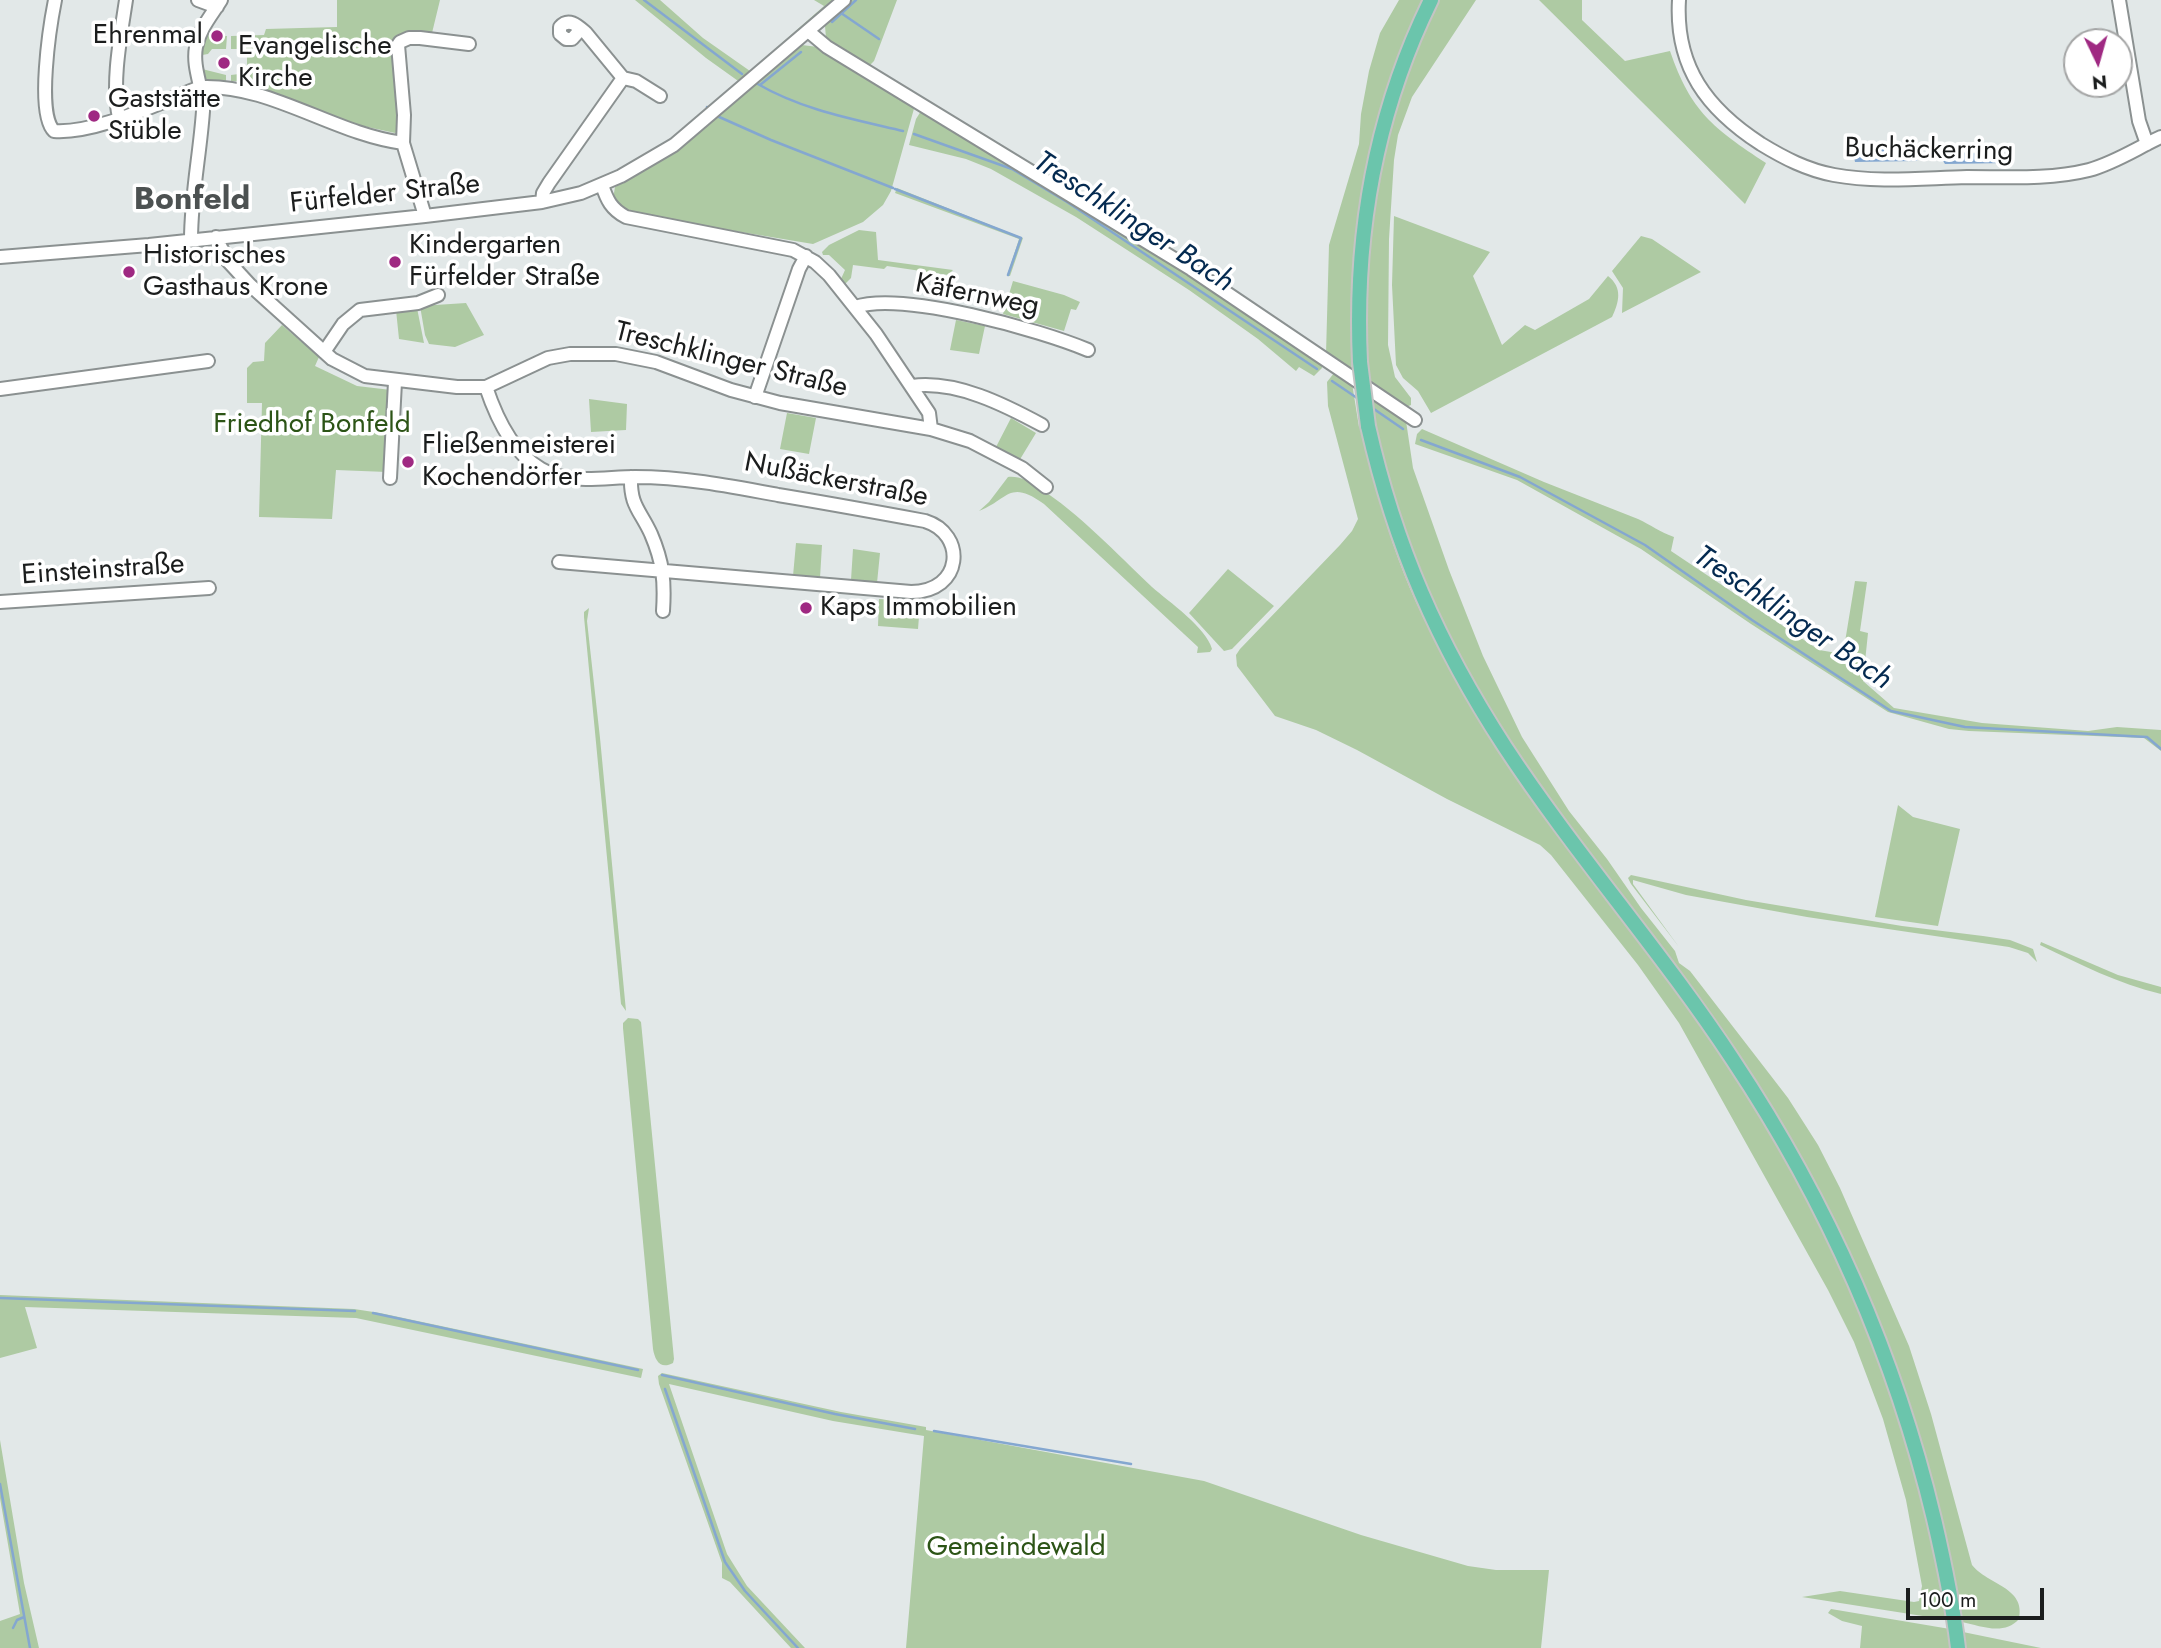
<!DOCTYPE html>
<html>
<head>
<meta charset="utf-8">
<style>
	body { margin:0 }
	#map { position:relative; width:2161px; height:1648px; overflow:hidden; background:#e2e8e8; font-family:Jost,sans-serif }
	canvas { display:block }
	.north { position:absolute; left:2063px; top:28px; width:70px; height:70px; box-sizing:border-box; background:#fff; border:2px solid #a4a5a5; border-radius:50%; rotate:175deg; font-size:19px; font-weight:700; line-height:28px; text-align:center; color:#1b1d1d }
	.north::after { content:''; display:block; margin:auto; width:24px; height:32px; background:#9f2982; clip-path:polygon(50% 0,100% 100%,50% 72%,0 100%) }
	.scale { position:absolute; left:1906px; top:1588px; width:138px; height:32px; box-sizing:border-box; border:4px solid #1b1d1d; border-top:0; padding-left:9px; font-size:21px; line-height:24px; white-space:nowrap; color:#1b1d1d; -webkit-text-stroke:5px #fff; paint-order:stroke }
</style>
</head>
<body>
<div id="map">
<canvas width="2161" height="1648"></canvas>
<div class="north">N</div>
<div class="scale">100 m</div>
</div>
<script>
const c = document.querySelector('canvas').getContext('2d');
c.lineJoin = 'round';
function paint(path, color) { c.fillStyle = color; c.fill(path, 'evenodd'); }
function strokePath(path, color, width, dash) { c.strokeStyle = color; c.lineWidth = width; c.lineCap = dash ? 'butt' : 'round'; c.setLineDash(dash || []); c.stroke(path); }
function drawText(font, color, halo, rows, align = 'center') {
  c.font = font + ' Jost,sans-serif'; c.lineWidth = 7; c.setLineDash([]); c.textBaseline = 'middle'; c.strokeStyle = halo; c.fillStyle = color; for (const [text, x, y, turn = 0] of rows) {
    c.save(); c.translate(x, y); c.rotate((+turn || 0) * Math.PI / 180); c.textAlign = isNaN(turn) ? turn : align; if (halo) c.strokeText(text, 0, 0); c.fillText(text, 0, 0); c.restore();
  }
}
paint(new Path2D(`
	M337,0h103l-8,33 -30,3 -2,94 -5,3 -55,-12 -74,-28 -2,-10 -33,-2v-6l16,-2v-24h-16v-13l33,-1 2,-6 71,-2z
	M635,0h25l43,38 47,33 74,-65 -10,-6h25l-98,83 -35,-25z
	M852,0h45l-23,61 -6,6 -38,-23 -4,-6 -1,-12z
	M1399,0h26c-54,108 -75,217 -73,337 0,14 -1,22 0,36l-26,-19 3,-109 30,-101 2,-30 8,-43 11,-38z
	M1437,0h39l-64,97 -14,38 -4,25 -5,79 -1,106 7,32 16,21v7l-7,3 -35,-24 -6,-61 7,-102 14,-76 22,-73z
	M1539,0h43v20l43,41 45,-10c21,61 43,77 96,112l-21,41z
	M206,35l21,1 -1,13h-14l-4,5 -6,1v14l24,6v6h-21c-8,-14 -5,-31 1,-46z
	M802,45l16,2 97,58 -24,86 -8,14 -20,17 -50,22 -180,-30 -13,-4 -7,-11 2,-12 61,-38 121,-102z
	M921,111l223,132 177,118 1,7 -8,8 -15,-9 -3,4 -38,-32 -69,-49 -113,-73 -85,-48 -25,-10 -57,-14 7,-26z
	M897,188l126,50 -13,38h-3l12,-37 -124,-46z
	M1394,216l96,36 -17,24 29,69 23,-20 10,5 54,-31 19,-23c15,12 11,26 4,41l-181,96 -13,-22 -15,-13 -7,-13 -4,-80z
	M859,230l17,2 2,28 75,10 -5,5 -61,-9 -3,3 -31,-4 -2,13 -6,6 -4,-5 4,-9 -16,-15h-6l-1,-3 7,-7z
	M1641,236l11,3 49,33 -79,41 1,-25 -11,-17z
	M1013,281l51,14 16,7 -4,8 -5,-1 -7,22 -61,-17z
	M466,303l18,32 -29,12 -26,-3 -4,-9 -5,-29z
	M417,308l7,35 -25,-4 -3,-29z
	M956,320l29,6 -6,28 -29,-4z
	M282,325l37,32 -4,9 42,20 34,4 -4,82 -51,-2 -4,49 -73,-2 3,-114h-15v-35l6,-6 11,-1 1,-18z
	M1334,373h5l13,10 7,44h3c15,76 41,161 82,228 22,36 49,70 73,105 71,101 144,202 212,305 110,167 189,357 219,555l-146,-23 38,-6 74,11 5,-1 3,-15 -16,-86 -23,-81 -29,-77 -26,-52 -149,-267 -41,-58 -87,-110 -11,-10 -93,-46 -90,-49 -41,-20 -41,-14 -38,-50 -1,-11 4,-6 100,-104 12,-14 6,-12 -30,-113 -1,-24z
	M1372,396l34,25 7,47 36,102 34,86 39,81 47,74 38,48 34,49 34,43 4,12 11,8 98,127 30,47 22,43 69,158 22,68 41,151c16,20 54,22 47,54 -15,17 -38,7 -57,3 -31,-168 -81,-316 -163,-467l-260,-368 -66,-102 -37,-70 -42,-107 -17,-73z
	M589,399l38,5 -1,26 -35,2z
	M787,413l29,5 -7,36 -29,-5z
	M1011,418l25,15 -17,28 -23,-14z
	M1422,429l122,53 94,37c13,6 22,13 36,18l-3,14 148,99 24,4 12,-73 12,1 -7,49 8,2 -5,48 31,27 88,15 106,8 29,-4 44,3v21l-17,-13 -175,-7 -20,-2 -61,-17 -137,-88 -110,-75 -124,-69 -102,-36 2,-10z
	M1008,477c12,-1 20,4 30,10 42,27 78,66 114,100 17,15 54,40 60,62l-2,3 -13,1 1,-6 -154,-143c-35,-25 -35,-5 -65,7l10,-9z
	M796,543l26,2 -2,33 -27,-2z
	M853,549l27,4 -3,30 -26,-3z
	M1228,569l46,37 -42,43 -8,2 -35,-38z
	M879,599l38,2 3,3 -2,25 -40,-3z
	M589,608l-2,13 13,117 26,273 -5,-7 -37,-387v-5z
	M1898,805l15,12 47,12 -22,97 -63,-9z
	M1631,875l115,25 156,26 81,10 27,4 23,9 4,13 -9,-9 -19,-6 -202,-30 -121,-22 -53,-15v4l46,63 -48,-63 -3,-6z
	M2041,942l77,33 43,12v7c-43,-10 -81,-30 -121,-49z
	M628,1018l10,1 3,3 33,337 -1,4c-13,7 -18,-3 -20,-14l-30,-321v-5z
	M0,1295l354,14 26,4 263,56 -2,9 -285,-60 -331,-11 12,41 -37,10z
	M662,1373l179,39 85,15v3l278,51 157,54 107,31 28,4h53l-8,78h-635l18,-212 -91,-15 -164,-37 58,170 20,32 58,62h-14l-61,-66 -8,-4v-15l-63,-179 -1,-8z
	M0,1440l24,143 15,65h-39v-27l20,-7 -20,-116z
	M1831,1609l119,20 3,19h-93l2,-22 -20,-5 -14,-8z
	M1963,1632l78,16h-77z`), '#aecaa3');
paint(new Path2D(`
	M1856,148l58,2 4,3 -1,8 -62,1 -2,-10z
	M1952,152l57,3 3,3 -1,3 -3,2 -63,1 -2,-3z`), '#84a7d0');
strokePath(new Path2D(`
	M644,0l98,74
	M841,13l38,26
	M832,22l24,-22
	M756,83c46,27 96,36 147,48
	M760,85l41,-33
	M707,107v1
	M717,116l54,24 122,48
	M914,134l98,35 55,33 250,167
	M895,189l126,49 -13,37
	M1332,381l28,19
	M1371,407l32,22
	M1421,440l99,37 125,68 107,75 139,91 74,16 182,10 14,12
	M0,1298l355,13
	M373,1313l265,57
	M662,1375l173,39 80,15
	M665,1389l60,173 20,29 53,57
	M934,1431l197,33
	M0,1484l30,164
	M13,1628l4,-8 7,-3`), '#84a7d0', 2.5);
const minor = new Path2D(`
	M55,0c-5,25 -19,114 -1,131 43,3 106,-29 147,-44 69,-3 133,47 202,56
	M198,0l19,7
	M1679,0c-4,67 28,109 82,144 23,14 46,26 73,31 43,8 89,3 133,2 40,0 82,3 122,-7 26,-7 48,-22 72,-33
	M2119,0l20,121 8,23
	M581,29l-9,10h-6l-6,-5v-7c9,-10 18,-1 26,6l37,45
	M808,31l19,16 364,222 224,151
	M119,117c-8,-33 2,-83 7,-117
	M602,185c5,15 9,24 24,32l167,33 22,12 14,13 47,59 53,79 2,16
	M542,202l1,-9 6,-10 74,-105 13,3 24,15
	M425,216l-22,-73 1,-28 -6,-70 2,-3 9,-4h11l49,6
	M216,237l11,23 23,25 82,74 33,17 92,11h29l62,-29 22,-4h46l40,8 75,28 49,13 151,26 39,12 52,27 24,19
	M191,240c0,-44 9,-86 12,-129 1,-22 -11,-42 -7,-64 4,-19 15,-31 25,-47
	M0,257l149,-12 276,-29 117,-14 39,-9 40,-17 53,-31 170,-145
	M855,307c48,-16 185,23 233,43
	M324,352l19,-28 17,-14 58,-7 20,-8
	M912,386c44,-6 93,19 130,39
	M486,387c10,30 27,66 55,82 27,16 64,8 94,8 49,0 95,9 143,18 49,8 98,17 147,26 42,13 38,71 -14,71l-352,-30
	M0,389l208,-28
	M755,397l44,-128 7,-13
	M631,477c-1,29 9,33 20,57 12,28 14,47 12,77
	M390,478l5,-96
	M0,602l209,-14`);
const major = new Path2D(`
	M1360,362c-6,-127 15,-248 71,-362
	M1368,426c27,120 70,218 137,321 71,108 157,205 228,313 93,140 162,295 201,459 10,43 19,86 24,129`);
strokePath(minor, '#8b9191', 16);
strokePath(major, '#c4c4c4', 18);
strokePath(minor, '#fff', 12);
strokePath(major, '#6bc5ac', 14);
const majorBridge = new Path2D(`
	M1360,362l8,64`);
strokePath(majorBridge, '#c4c4c4', 18, []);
strokePath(majorBridge, '#6bc5ac', 14);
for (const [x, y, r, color] of [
	[217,36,7,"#9f2982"],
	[224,63,7,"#9f2982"],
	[94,116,7,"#9f2982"],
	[395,262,7,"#9f2982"],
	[129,272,7,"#9f2982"],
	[408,462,7,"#9f2982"],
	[806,608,7,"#9f2982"]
]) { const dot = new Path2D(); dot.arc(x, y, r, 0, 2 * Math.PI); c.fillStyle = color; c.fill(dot); strokePath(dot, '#fff', 2.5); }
drawText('28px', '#1b1d1d', '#fff', [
	["Ehrenmal",203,36,"right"],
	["Evangelische",238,47],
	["Kirche",238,79],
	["Gaststätte",108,100],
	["Stüble",108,132],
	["Kindergarten",409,246],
	["Fürfelder Straße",409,278],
	["Historisches",143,256],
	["Gasthaus Krone",143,288],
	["Fließenmeisterei",422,446],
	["Kochendörfer",422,478],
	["Kaps Immobilien",820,608]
], 'left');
drawText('28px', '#1b1d1d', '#fff', [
	["Buchäckerring",1929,151,1],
	["Fürfelder Straße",385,195,-6],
	["Käfernweg",977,296,11],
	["Treschklinger Straße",731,361,14],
	["Nußäckerstraße",836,481,11],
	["Einsteinstraße",103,571,-4]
]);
drawText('28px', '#2c5416', '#fff', [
	["Friedhof Bonfeld",312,425],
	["Gemeindewald",1016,1548]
]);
drawText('italic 30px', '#042a50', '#fff', [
	["Treschklinger Bach",1133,223,33],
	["Treschklinger Bach",1792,619,34]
]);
drawText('bold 32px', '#4c5151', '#fff', [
	["Bonfeld",192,201]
]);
</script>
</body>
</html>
